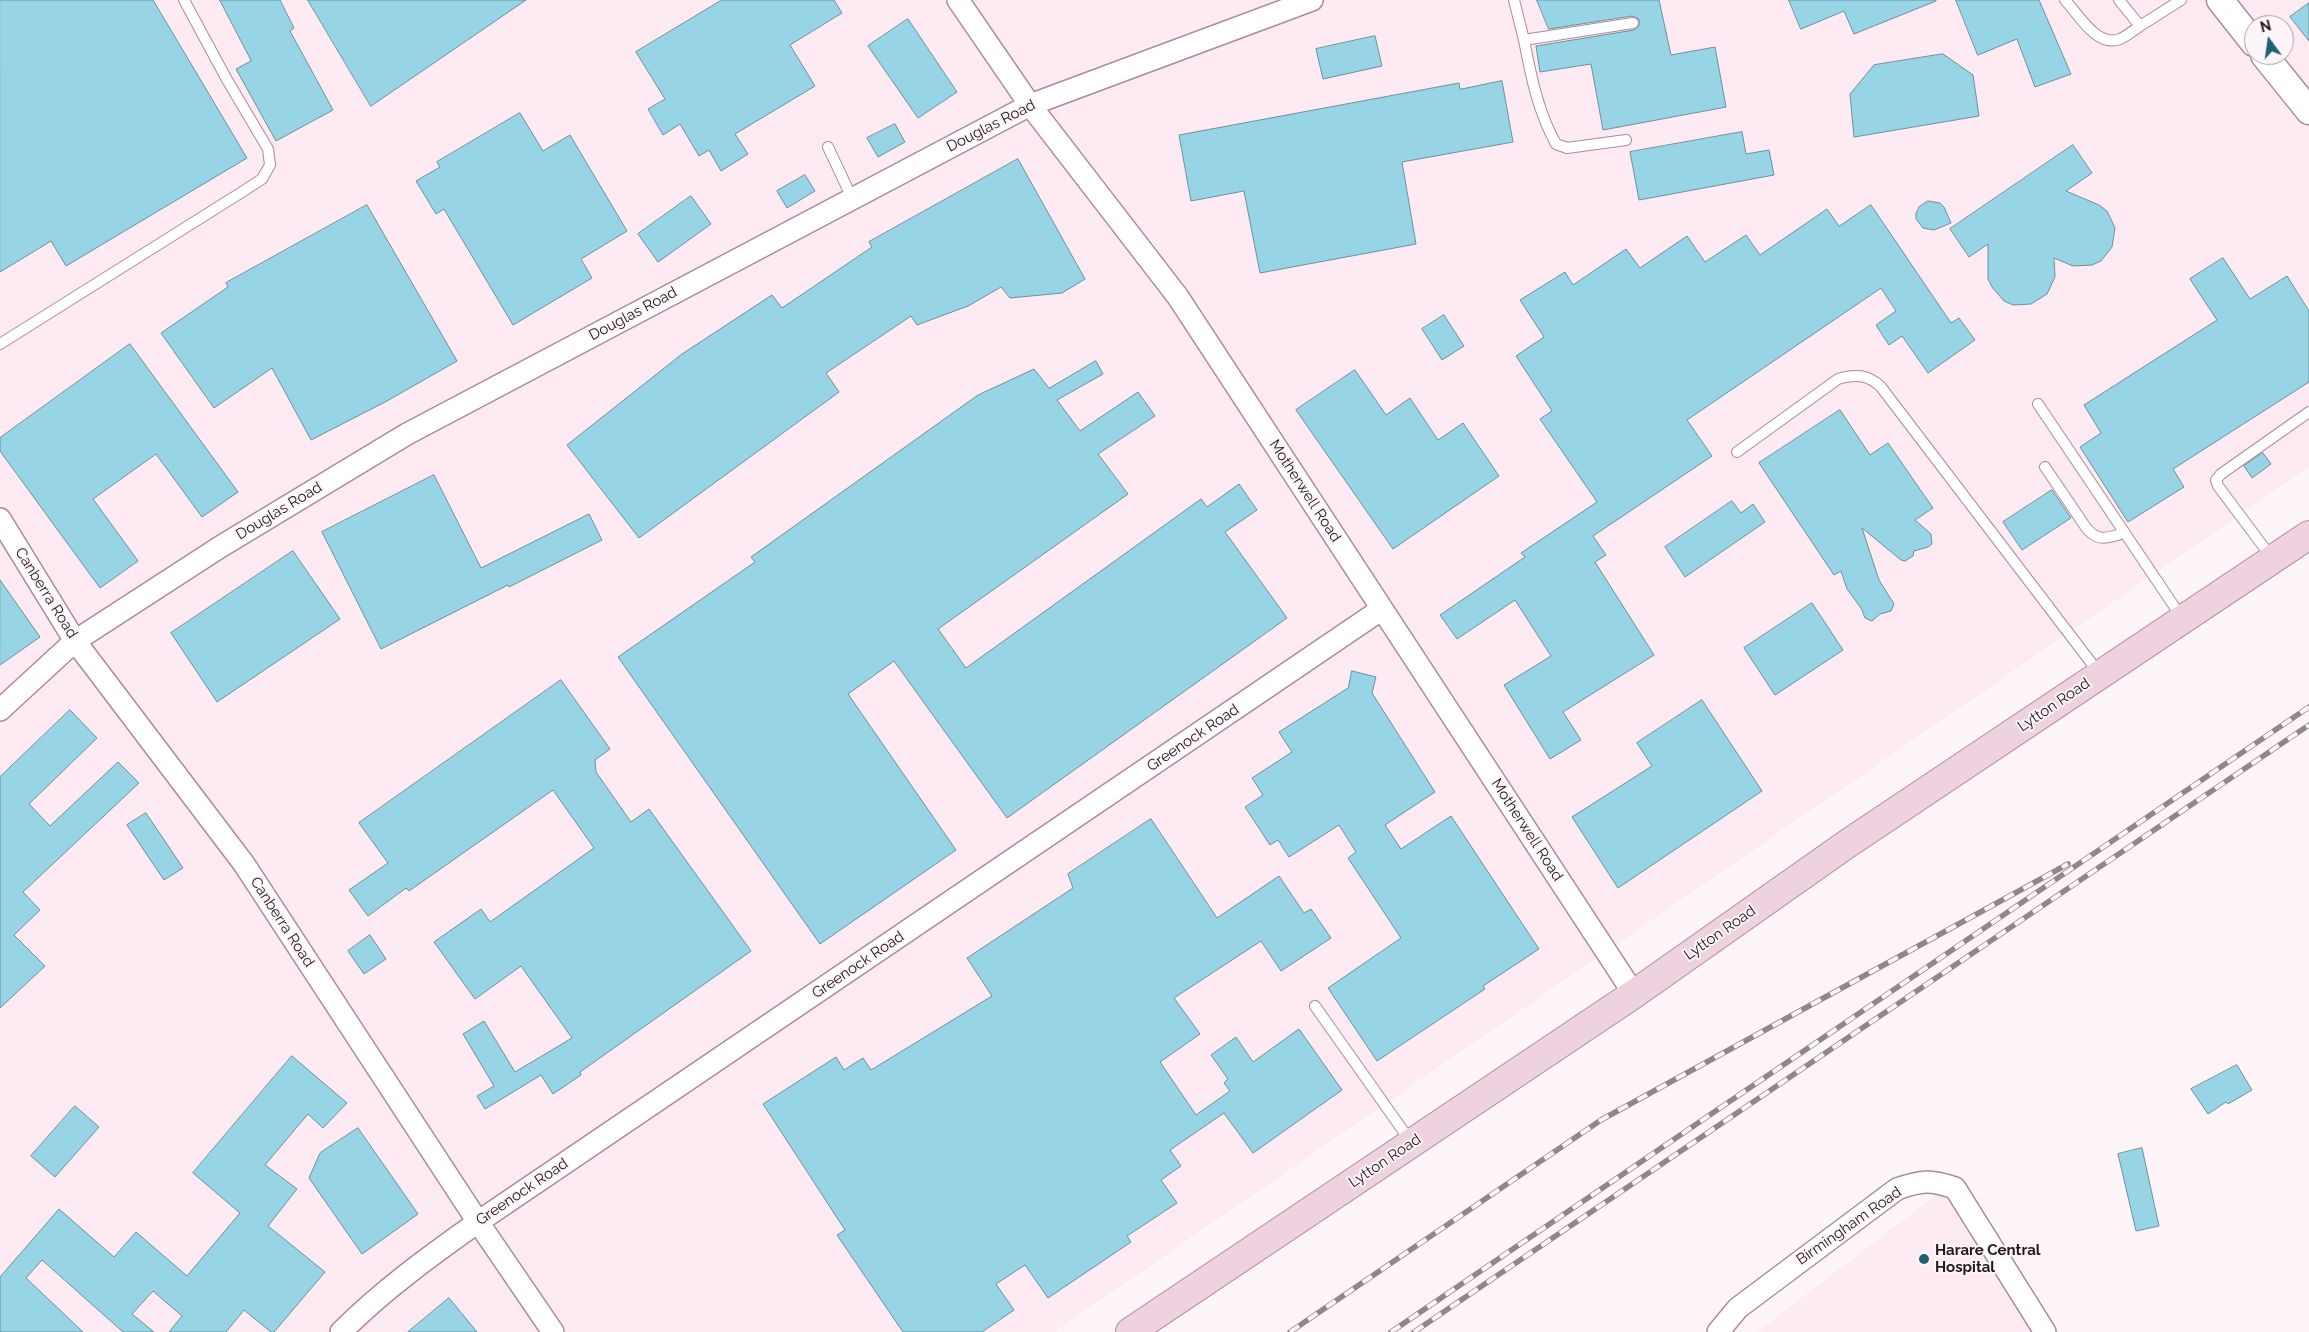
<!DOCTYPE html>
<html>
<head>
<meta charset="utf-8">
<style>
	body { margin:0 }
	#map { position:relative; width:2309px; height:1332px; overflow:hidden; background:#fdf5f8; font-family:Raleway,sans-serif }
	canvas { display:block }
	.north { position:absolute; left:2244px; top:15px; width:50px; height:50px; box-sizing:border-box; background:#fdf5f8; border:1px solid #a69ca0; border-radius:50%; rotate:346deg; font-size:14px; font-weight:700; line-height:20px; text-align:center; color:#23161c }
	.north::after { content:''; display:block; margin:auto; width:18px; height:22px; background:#1c6273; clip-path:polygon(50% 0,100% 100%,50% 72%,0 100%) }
</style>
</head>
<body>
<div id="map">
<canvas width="2309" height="1332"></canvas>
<div class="north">N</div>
</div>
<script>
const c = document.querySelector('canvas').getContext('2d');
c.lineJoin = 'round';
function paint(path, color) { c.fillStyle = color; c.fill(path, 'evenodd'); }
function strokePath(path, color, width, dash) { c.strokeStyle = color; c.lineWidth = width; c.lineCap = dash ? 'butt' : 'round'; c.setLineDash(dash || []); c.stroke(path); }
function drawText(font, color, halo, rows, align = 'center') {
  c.font = font + ' Raleway,sans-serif'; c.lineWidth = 4; c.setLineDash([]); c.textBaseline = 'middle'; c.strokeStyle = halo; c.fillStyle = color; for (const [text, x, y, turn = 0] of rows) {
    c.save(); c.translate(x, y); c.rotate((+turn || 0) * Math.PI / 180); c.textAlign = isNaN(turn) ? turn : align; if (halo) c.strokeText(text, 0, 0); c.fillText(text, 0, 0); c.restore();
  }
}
paint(new Path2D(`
	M0,0h2309v467l-1255,865h-1054zM2254,25h30v30h-30z
	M1948,1186l96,146h-287z`), '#fdeaf2');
const building = new Path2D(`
	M0,0h153l94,158 -181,108 -15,-25 -51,31z
	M220,0h60l14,28 -4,3 43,79 -57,31 -40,-72 15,-8z
	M308,0h218l-155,106z
	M722,0h112l8,13 -52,32 25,41 -80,48 13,20 -27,17 -12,-21 -10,6 -19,-32 -17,11 -15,-26 17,-10 -29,-47z
	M1537,0h122l12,55 44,-8 11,60 -123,23 -12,-66 -51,8 -4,-26 98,-16 5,-4v-7l-7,-3 -83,13z
	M1789,0h147v1l-82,33 -10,-23 -43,18z
	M1956,0h83l32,74 -36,13 -18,-48 -39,16z
	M2309,3v38l-19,-24z
	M908,19l49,73 -39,26 -50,-72z
	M1375,36l7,30 -59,13 -7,-30z
	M1943,54l30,21 6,41 -125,21 -4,-43 24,-29z
	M1502,81l11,61 -111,20 14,82 -156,29 -16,-82 -53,10 -12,-66 280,-52 1,6z
	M520,113l23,38 27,-16 57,96 -46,28 11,19 -79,47 -69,-116 -8,5 -20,-33 24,-14 -3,-5z
	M895,124l10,18 -27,15 -11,-19z
	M1742,132l4,22 23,-4 5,25 -135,25 -9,-48z
	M2073,145l19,28 -26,18 33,14 8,6 8,17 -3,19 -11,14 -9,4 -19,1 -19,-8 1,19 -8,17 -16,10 -18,1 -9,-4 -12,-14 -4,-8v-35l-19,13 -19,-28z
	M1018,159l67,120 -23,14 -52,5 -9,-11 -33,19 -51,19 -6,-9 -85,57 13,19 -200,146 -72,-93 115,-91 90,-59 10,13 90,-61 -3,-5z
	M805,175l10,16 -28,17 -10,-17z
	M691,196l20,28 -53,38 -20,-28z
	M1928,201l12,2 4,4 7,16 -17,7 -11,-2 -7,-9v-6l3,-6z
	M367,205l90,156 -70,40 -76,39 -39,-72 -58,40 -53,-75 67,-46 -2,-4z
	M1871,205l80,118 8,-5 16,22 -47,33 -26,-37 -13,9 -13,-20 20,-14 -15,-23 -194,132 25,36 -119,80 13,19 -11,7 59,93 -91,57 18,28 -31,19 -46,-74 47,-29 -36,-56 -58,39 -17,-24 85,-58 -4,-4 76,-51 -57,-83 12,-8 -36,-55 28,-19 -24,-37 45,-28 8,13 53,-36 14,19 47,-32 18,26 41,-27 14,20 67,-46 12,17z
	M2223,258l27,41 37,-23 22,35v71l-136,87 11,18 -56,35 -48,-75 21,-14 -17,-28 133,-85 -27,-41z
	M1444,315l20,31 -22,14 -20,-31z
	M130,344l108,148 -36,25 -46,-63 -63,45 45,62 -38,27 -100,-137v-13z
	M1096,361l7,13 -46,26 23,31 58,-39 17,24 -57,38 30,40 -190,135 28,39 235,-169 6,8 32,-23 18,26 -32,22 62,86 -280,200 -113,-157 -46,33 108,156 -136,94 -202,-287 137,-95 -4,-5 227,-162 56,-26 15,19z
	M1355,370l31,45 24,-17 28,42 25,-17 36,53 -106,73 -97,-139z
	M1840,410l30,45 18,-12 45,65 -18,12 16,14 1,10 -4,3 -14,4 -1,5 -8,5 -4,-1 -39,-32 17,52 15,24 -3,7 -11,3 -8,7 -7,-3 -4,-10 -14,-19 -6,-18 -7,4 -75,-112z
	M2263,453l8,11 -19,14 -8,-12z
	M434,475l47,93 108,-54 13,26 -93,47 -1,-2 -127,64 -59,-117z
	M2052,490l19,28 -49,32 -19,-28z
	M1732,501l9,12 12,-9 12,18 -80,55 -20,-30z
	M293,551l47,68 -123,83 -46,-69z
	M0,580l40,57 -40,28z
	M1812,603l31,47 -68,45 -31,-47z
	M1352,671l24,6 -4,16 63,99 -50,33 16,24 50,-33 88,133 -56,37 2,3 -108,72 -49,-73 73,-50 -53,-80 8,-6 -17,-27 -50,32 -11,-17 -8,5 -25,-38 18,-12 -11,-17 40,-26 -13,-20 69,-44z
	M561,680l49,69 -15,11 1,12 35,50 18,-13 102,142 -171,121 1,3 -28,19 -12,-19 -56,34 -8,-13 17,-10 -31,-52 21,-13 31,51 57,-34 -51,-72 -46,33 -41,-57 47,-33 9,13 104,-74 -41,-58 -144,101 -3,-3 -38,28 -19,-26 39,-27 -29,-40z
	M1702,700l60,91 -144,97 -46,-71 80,-51 -15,-23z
	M70,710l27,28 -68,66 21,22 68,-64 21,21 -116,109 17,18 -26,25 31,31 -45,42v-231z
	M146,813l37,55 -19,12 -37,-55z
	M1151,819l66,99 62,-42 25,37 7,-4 20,29 -50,33 -20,-30 -87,57 26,36 -40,28 36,53 34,-24 -6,-8 4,-4 -17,-24 25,-18 17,25 46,-33 43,61 -89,63 -29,-40 -54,37 11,16 -20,14 16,23 -50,33 4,6 -83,56 -23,-33 -29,19 18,26 -32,22h-79l-66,-97 8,-5 -82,-126 73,-47 8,13 19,-12 8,12 121,-74 -25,-38 106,-70 -5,-14z
	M370,935l16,24 -22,15 -16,-23z
	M292,1056l55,47 -24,25 -15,-14 -43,51 32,24 -29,37 57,46 -51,60h-3l-27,-22 -18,22h-57l13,-16 -29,-25 -21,23 22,18h-31l-81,-72 -16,18 57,54h-83v-55l59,-68 55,48 22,-25 51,44 53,-63 -47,-40z
	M2237,1065l15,25 -24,14 -2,-2 -18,12 -17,-25z
	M75,1106l24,21 -44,50 -24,-21z
	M358,1128l60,86 -56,40 -53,-76 11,-25z
	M2142,1148l17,78 -23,5 -18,-77z
	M449,1298l28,34h-69z`);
paint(building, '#97d5e6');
strokePath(building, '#6a929d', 1);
const service = new Path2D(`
	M1514,0l10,40 109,-17
	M2065,0c14,15 32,48 55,39 7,-3 14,-9 20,-13
	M2119,0l21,26 41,-26
	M1524,40c7,36 14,72 32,104l11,4 59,-8
	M828,147l24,51
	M0,344l242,-152 20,-13 8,-14 -2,-16 -42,-71 -42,-78
	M2038,404l144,214
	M1737,452l101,-73c17,-5 30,-5 43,8l218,286
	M2045,467l42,62c13,14 21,8 38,4
	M2272,558l-54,-72 -2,-6 5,-6 88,-62
	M1315,1006l96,136`);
const minor = new Path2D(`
	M958,0l72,105 148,192 456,697
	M0,519l75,122 169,223 234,358 75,110
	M0,710l75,-69 145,-94 187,-113 623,-329 282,-105
	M341,1332c42,-42 89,-76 137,-110l904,-613
	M1718,1332l20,-24 159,-119c25,-9 33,-9 58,-1l90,144`);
const tertiary = new Path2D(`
	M2220,0l34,43
	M2264,55l45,56`);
const secondary = new Path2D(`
	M1130,1332l504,-338 213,-150 462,-309`);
strokePath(service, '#ad8a9a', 12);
strokePath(minor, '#ad8a9a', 24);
strokePath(tertiary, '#ad8a9a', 29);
strokePath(secondary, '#ad8a9a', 30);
strokePath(service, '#fff', 10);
strokePath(minor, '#fff', 21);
strokePath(tertiary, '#fff', 26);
strokePath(secondary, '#eed2e0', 28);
const rail = new Path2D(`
	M1290,1332l311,-212 467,-256
	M1391,1332l918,-625
	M1414,1332l895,-607`);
strokePath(rail, '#91878b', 5.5);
strokePath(rail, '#fdf5f8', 4, [11]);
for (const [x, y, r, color] of [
	[1924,1259,6,"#1c6273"]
]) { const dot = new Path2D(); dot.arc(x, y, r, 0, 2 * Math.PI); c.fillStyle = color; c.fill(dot); strokePath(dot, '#fdf5f8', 2); }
drawText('15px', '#23161c', '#fdf5f8', [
	["Douglas Road",991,126,-27],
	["Douglas Road",633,314,-28],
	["Motherwell Road",1305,491,57],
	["Douglas Road",279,511,-31],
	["Canberra Road",46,593,58],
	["Lytton Road",2054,705,-34],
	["Greenock Road",1193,738,-34],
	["Motherwell Road",1527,830,57],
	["Canberra Road",282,922,57],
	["Lytton Road",1720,933,-35],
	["Greenock Road",858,965,-34],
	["Lytton Road",1385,1161,-34],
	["Greenock Road",522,1192,-34],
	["Birmingham Road",1849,1226,-35]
]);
drawText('bold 15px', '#23161c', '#fdf5f8', [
	["Harare Central",1935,1250],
	["Hospital",1935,1267]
], 'left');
</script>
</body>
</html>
